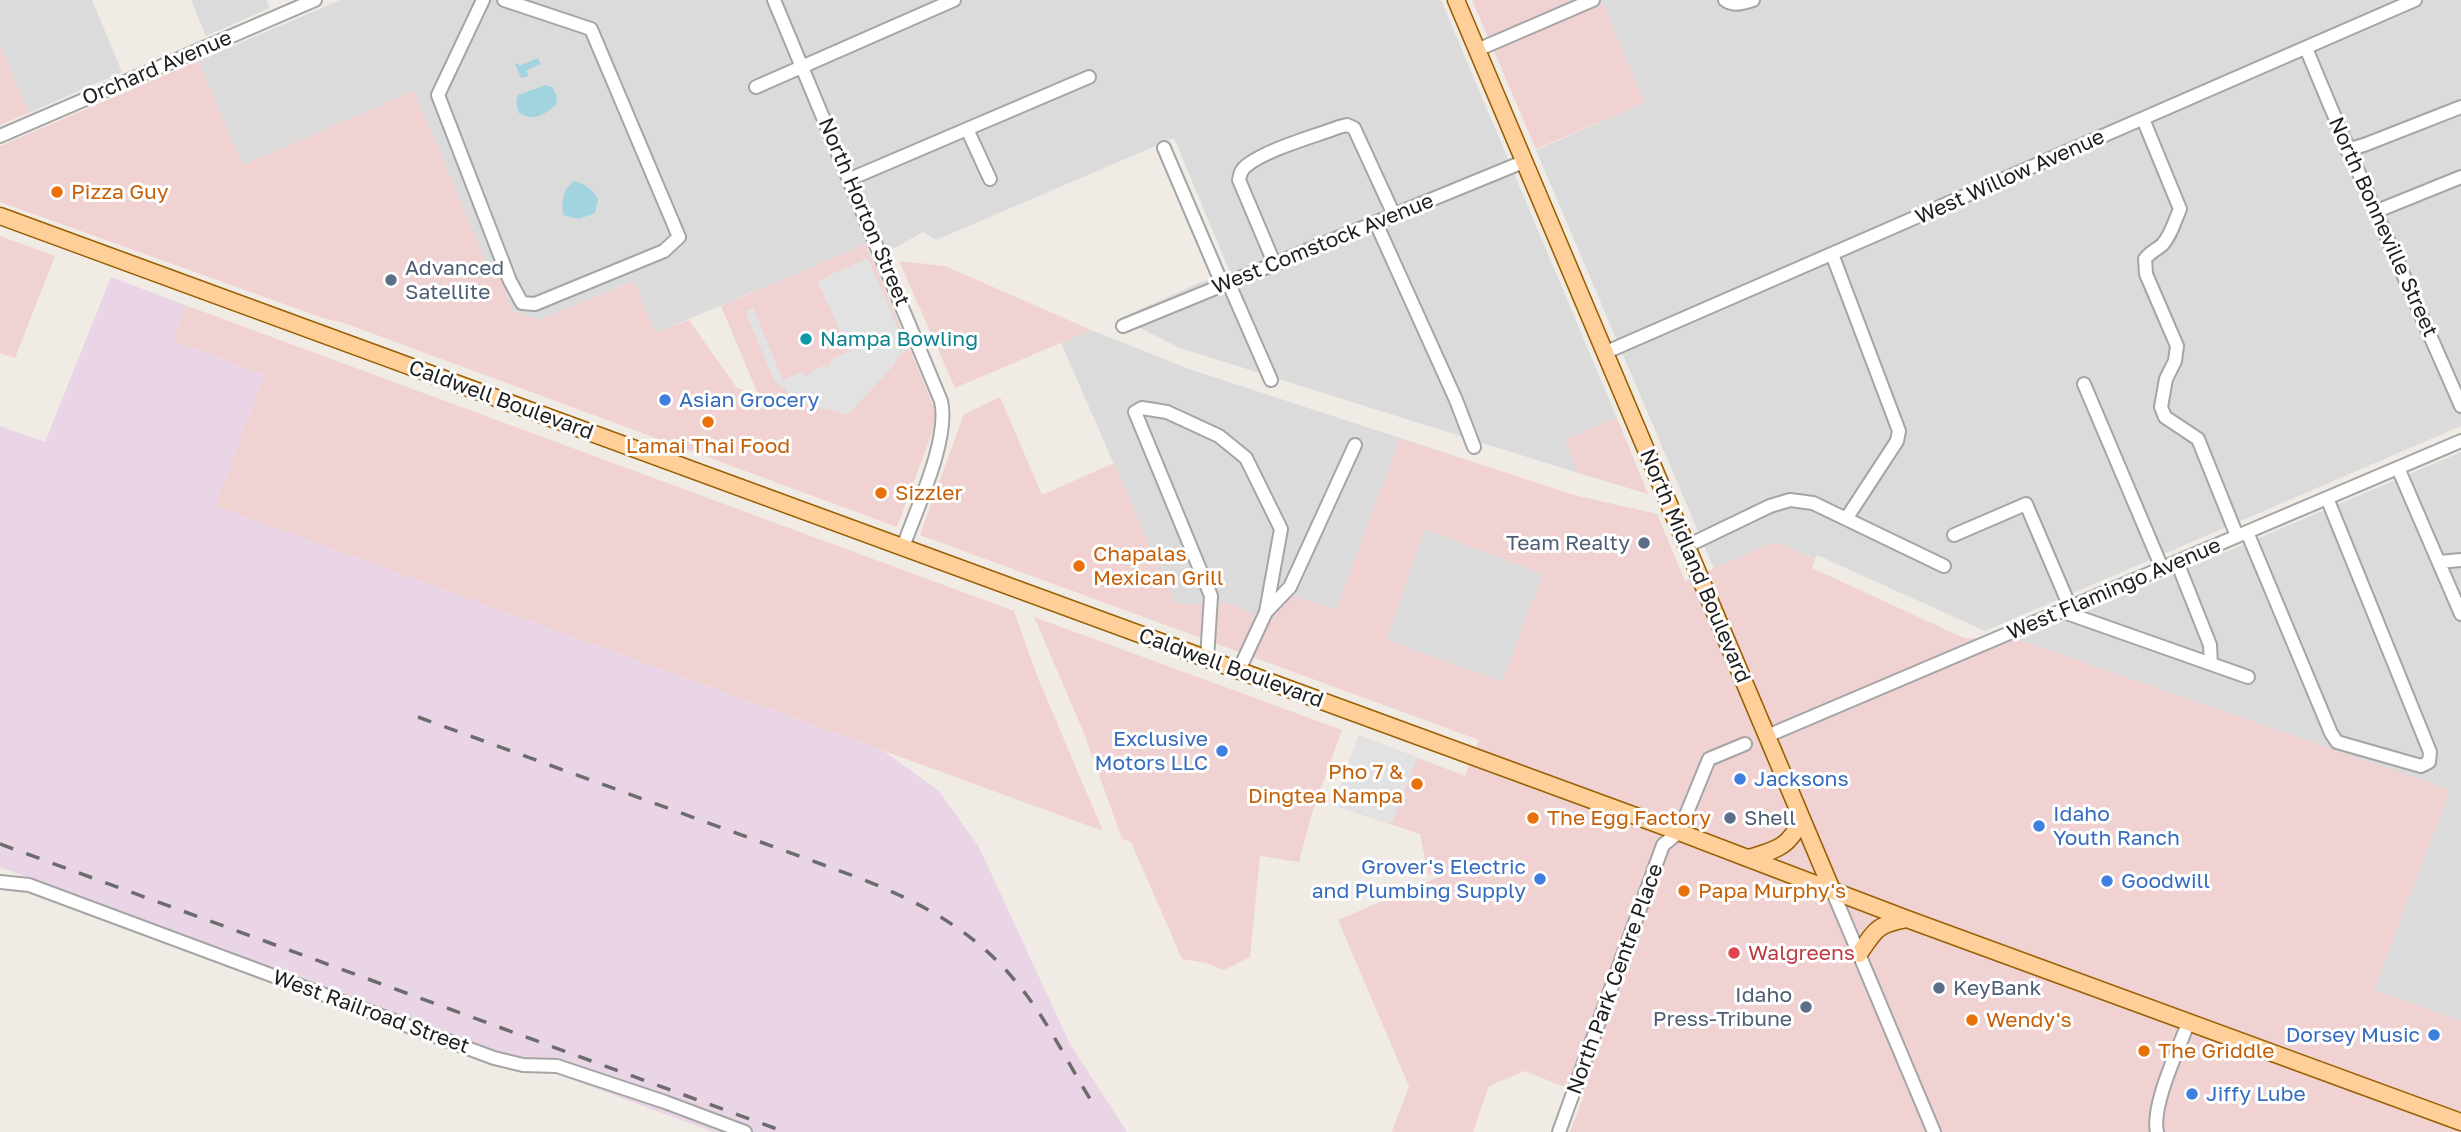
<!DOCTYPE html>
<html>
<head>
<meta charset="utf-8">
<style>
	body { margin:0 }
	canvas { display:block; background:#f0ebe4 }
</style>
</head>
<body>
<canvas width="2461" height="1132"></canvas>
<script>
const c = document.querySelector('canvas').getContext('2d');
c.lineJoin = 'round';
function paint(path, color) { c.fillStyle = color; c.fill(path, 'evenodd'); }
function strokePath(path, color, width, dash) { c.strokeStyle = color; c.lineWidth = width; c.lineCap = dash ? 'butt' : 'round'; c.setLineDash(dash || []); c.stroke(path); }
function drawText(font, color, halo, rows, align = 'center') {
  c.font = font + ' "Golos Text",sans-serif'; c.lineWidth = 6; c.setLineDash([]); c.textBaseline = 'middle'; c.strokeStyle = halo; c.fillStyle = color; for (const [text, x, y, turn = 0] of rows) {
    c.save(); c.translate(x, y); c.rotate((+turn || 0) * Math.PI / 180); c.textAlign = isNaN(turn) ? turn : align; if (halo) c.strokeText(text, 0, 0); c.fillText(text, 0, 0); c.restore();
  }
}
paint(new Path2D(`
	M0,0h92l30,72 -93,41 -29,-68z
	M191,0h75l4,8 -64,28z
	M340,0h1101l176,418 -52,22 13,33 -398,-125 -60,-30 109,-48 -55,-132 -238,102 -13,-8 -28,16 -29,-4 -210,89 -23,-52 -94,39 -26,-9 -5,-8 -1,-30 -21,-11 -72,-170 -171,73 -45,-104z
	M1601,0h860v426l-476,205 -168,-76 -2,4 -40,-17 -61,27 -178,-419 109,-47z
	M1091,330l98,39 211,69 -64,172 -51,-18 -12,29 -47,-18 -51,1 -114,-261z
	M2461,452v569l-87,-31 -355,-350z
	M1425,529l118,45 -41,108 -116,-42z`), '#dcdbdb');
paint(new Path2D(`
	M1472,0h129l44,103 -109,46z
	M0,45l29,68 -29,12z
	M198,61l45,104 171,-74 72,171 21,11 1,30 5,8 26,9 95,-39 22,52 33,-13 48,68 21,6 -37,-88 145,-62 72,173 -41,110 -553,-204 -21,-5 -323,-116v-56z
	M0,236l55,20 -40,102 -15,-5z
	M899,261l46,5 146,64 -136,58z
	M185,305l829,306 23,65 66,155 -888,-325 49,-131 -91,-34z
	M1000,397l42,98 72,-32 61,141 51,-1 47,18 11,-29 52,18 64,-172 174,57 83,19 28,67 89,-39 41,17 -3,9 152,70 55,2 431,150 -76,200 87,31v111h-891l14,-37 -59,-24 -36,15 -16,46h-81l17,-46 -71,-166 103,-44 -13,-2 -8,-40 -87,-29 26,-70 106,41 14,-36 -559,-205 44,-121zM1425,529l118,45 -41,108 -116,-42z
	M1617,418l31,76 -70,-21 -13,-33z
	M1034,617l308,113 -31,86 -12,46 -39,-6 -10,101 -26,13 -18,-7 -24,-4 -51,-117 -9,-3 -38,-106z`), '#f1d2d2');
paint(new Path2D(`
	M111,277l74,28 -12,36 91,34 -48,131 668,245 55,40 40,56 91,197 57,88h-414l-713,-265v-441l45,16z`), '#e9d5e6');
paint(new Path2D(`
	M868,258l39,92 -7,4 -7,12 -45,49 -53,-14 -6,-4 -4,-9 -10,-5 -30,-72 8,-3 30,72 18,-8 7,4 3,-5 12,-5 6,1 3,-8 18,-8 -33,-70z
	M1359,735l58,23 -25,66 -59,-19z`), '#e2e2e2');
paint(new Path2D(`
	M538,58l3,6 -14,6 1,6 -7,2 -6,-14 3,-1 1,3z
	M545,85l7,2 5,9 -1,9c-12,10 -22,17 -37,8l-3,-12 2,-6z
	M574,181c12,4 19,8 24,19l-3,13 -16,6 -16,-4c-1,-15 -1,-24 11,-34z`), '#a2d4e0');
const minor = new Path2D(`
	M483,0l-45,95 72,186 12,22 13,1 129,-53 15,-14 -88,-208 -87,-29
	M774,0l167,401c9,38 -25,109 -38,146
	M1725,0c7,6 20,3 28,0
	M2306,48c49,120 103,239 155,358
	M1477,50l116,-50
	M756,87l198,-87
	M2143,119l37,90c-5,11 -9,27 -18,36 -6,5 -12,7 -17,14l1,15 31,72 -2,15 -9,18 -5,28 4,10 33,22 39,97
	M967,129l23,50
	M0,136l315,-136
	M1164,148l59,138
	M2347,150l17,-5 97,-38
	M850,179l239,-102
	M2377,211l84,-34
	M1376,223l80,177 18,47
	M1832,254l67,177 -2,10 -51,78
	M1275,265l-36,-85c1,-6 2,-10 7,-14 21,-17 67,-29 93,-39l8,-2 7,3 40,87
	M1229,284l42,96
	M1123,326l400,-164
	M1604,353l811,-353
	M2084,384l78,184
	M2398,468l63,146
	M2247,532l84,201 6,9 84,24 8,-4 1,-10 -103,-254
	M1954,535l72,-31 44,103
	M1687,546l83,-40 20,-6 23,3 131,63
	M2177,562l33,83 1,19
	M2439,562l22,-2
	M2061,611l187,66
	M1207,659l4,-63 -76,-184 7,-4 25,4 52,24 27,22 35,71 -15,83
	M1239,670l27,-58 24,-25 65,-142
	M1767,736l694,-295
	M0,882l29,3 465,173 29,7 34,1 108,36 80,30
	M1832,890l102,242
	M1559,1132l104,-287 16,-13 30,-73 36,-15
	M2157,1132c-6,-27 22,-84 32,-111`);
const major = new Path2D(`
	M1456,0l376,890
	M0,216l1679,616 228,87 554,203
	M1749,858c29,-9 39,-10 53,-39
	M1859,954c17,-25 17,-29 48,-35`);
strokePath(minor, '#a5a5a5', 16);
strokePath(major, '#985f00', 19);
strokePath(minor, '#fff', 12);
strokePath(major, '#ffcf99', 16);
strokePath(new Path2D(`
	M418,717l444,162c60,24 114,53 155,104 30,36 50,79 75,119
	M0,844l785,288`), '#6c6c6c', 3.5, [14, 14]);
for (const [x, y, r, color] of [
	[57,192,7,"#e8710a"],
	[391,280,7,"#5c6f8a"],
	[806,339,7,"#0f9aa8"],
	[665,400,7,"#3f7fe0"],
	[708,422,7,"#e8710a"],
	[881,493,7,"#e8710a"],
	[1644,543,7,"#5c6f8a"],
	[1079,566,7,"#e8710a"],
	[1222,751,7,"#3f7fe0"],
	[1740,779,7,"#3f7fe0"],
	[1417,784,7,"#e8710a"],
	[1533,818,7,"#e8710a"],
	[1730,818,7,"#5c6f8a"],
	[2039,826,7,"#3f7fe0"],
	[1540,879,7,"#3f7fe0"],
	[2107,881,7,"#3f7fe0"],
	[1684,891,7,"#e8710a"],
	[1734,953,7,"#e0444e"],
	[1939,988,7,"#5c6f8a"],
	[1806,1007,7,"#5c6f8a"],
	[1972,1020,7,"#e8710a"],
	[2434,1035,7,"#3f7fe0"],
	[2144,1051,7,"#e8710a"],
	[2192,1094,7,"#3f7fe0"]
]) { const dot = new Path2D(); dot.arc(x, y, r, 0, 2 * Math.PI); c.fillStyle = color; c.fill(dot); strokePath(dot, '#fff', 2.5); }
drawText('21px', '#1e1e1e', '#fff', [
	["Orchard Avenue",157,68,-23],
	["West Willow Avenue",2010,177,-24],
	["North Horton Street",864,212,67],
	["North Bonneville Street",2383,227,66],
	["West Comstock Avenue",1323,244,-22],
	["Caldwell Boulevard",501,400,20],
	["North Midland Boulevard",1695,566,67],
	["West Flamingo Avenue",2114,589,-23],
	["Caldwell Boulevard",1231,668,20],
	["North Park Centre Place",1615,979,-70],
	["West Railroad Street",371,1012,20]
]);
drawText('21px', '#c56008', '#fff', [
	["Pizza Guy",71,192],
	["Lamai Thai Food",708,446,"center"],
	["Sizzler",895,493],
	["Chapalas",1093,554],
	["Mexican Grill",1093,578],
	["Pho 7 &",1403,772,"right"],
	["Dingtea Nampa",1403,796,"right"],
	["The Egg Factory",1547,818],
	["Papa Murphy's",1698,891],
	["Wendy's",1986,1020],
	["The Griddle",2158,1051]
], 'left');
drawText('21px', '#4e5e75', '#fff', [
	["Advanced",405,268],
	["Satellite",405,292],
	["Team Realty",1630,543,"right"],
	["Shell",1744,818],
	["KeyBank",1953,988],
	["Idaho",1792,995,"right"],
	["Press-Tribune",1792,1019,"right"]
], 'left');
drawText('21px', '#0d838f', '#fff', [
	["Nampa Bowling",820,339]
], 'left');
drawText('21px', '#366cbe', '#fff', [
	["Asian Grocery",679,400],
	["Exclusive",1208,739,"right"],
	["Motors LLC",1208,763,"right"],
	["Jacksons",1754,779],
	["Idaho",2053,814],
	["Youth Ranch",2053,838],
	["Grover's Electric",1526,867,"right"],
	["and Plumbing Supply",1526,891,"right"],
	["Goodwill",2121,881],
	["Dorsey Music",2420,1035,"right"],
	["Jiffy Lube",2206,1094]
], 'left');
drawText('21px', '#be3a42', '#fff', [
	["Walgreens",1748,953]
], 'left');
</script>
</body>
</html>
